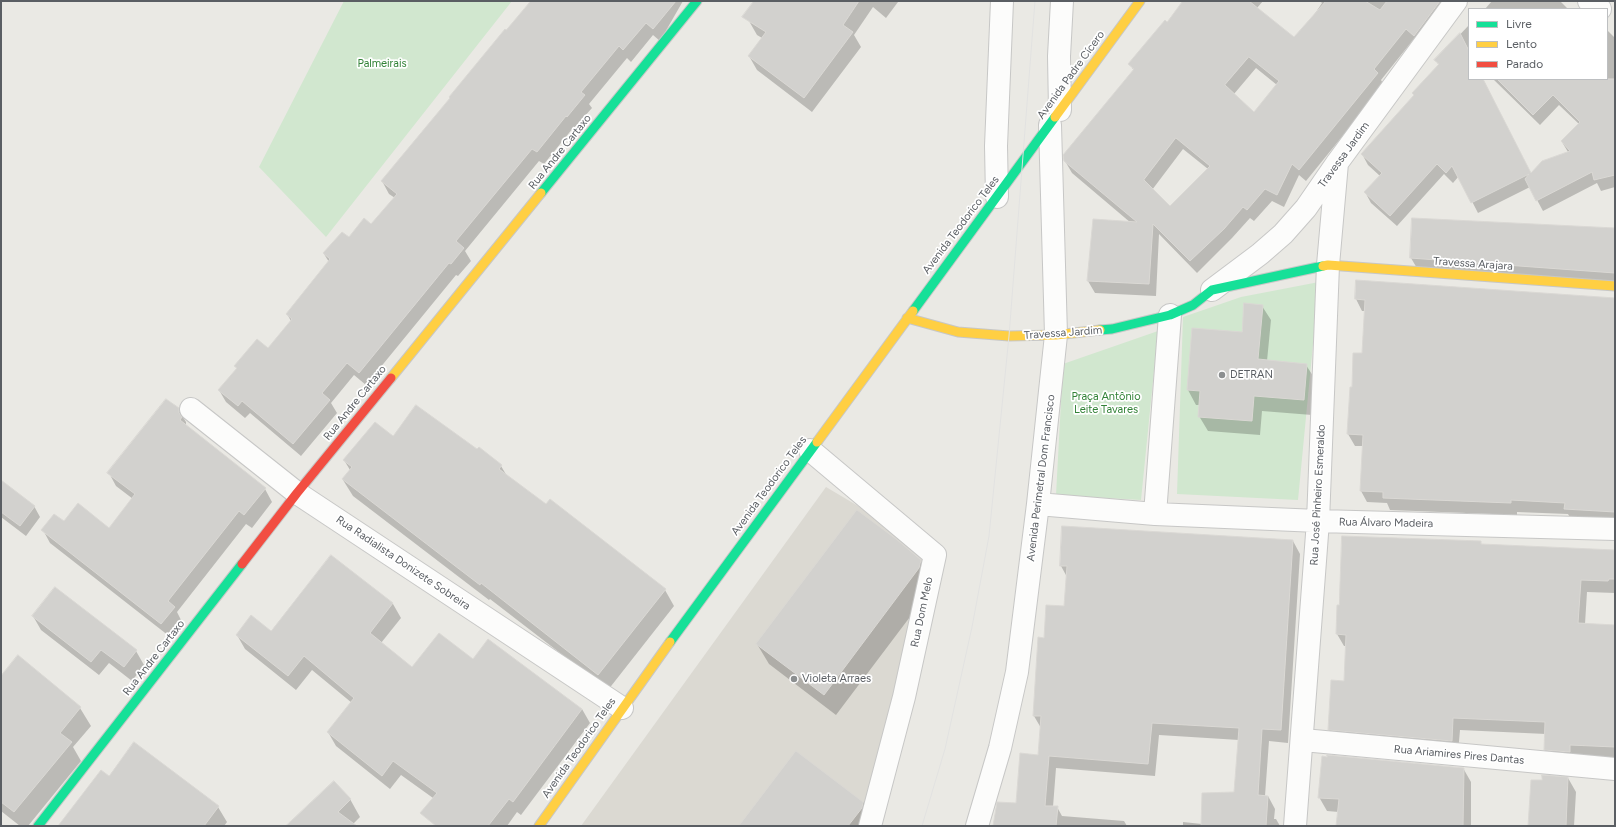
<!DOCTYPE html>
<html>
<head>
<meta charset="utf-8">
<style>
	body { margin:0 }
	#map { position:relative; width:1616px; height:827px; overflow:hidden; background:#eae9e4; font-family:Figtree,sans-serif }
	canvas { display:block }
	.frame { position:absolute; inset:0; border:2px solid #5a5e63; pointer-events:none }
	.legend { position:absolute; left:1468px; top:8px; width:140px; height:72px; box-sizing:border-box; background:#fff; border:1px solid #bdbfc1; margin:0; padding:5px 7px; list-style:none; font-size:12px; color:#5a5e63 }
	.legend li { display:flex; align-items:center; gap:8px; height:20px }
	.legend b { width:20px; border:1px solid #bdbfc1 }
</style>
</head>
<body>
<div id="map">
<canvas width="1616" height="827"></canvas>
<div class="frame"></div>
<ul class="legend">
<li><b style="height:5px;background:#16e098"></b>Livre</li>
<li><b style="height:5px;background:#ffcf43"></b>Lento</li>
<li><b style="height:5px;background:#f24e42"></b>Parado</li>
</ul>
</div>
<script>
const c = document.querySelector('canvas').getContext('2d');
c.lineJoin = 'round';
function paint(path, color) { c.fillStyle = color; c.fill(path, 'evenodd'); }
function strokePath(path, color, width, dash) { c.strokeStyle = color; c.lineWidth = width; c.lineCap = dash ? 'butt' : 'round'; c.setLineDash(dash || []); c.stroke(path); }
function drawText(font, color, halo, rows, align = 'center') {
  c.font = font + ' Figtree,sans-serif'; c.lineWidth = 3.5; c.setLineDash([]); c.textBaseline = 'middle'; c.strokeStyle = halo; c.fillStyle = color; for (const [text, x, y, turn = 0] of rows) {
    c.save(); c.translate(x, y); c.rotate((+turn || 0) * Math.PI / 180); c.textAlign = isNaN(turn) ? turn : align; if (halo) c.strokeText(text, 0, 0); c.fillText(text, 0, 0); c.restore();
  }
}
paint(new Path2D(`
	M826,487l108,64 -69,275h-284z`), '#dbd9d2');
paint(new Path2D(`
	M344,1h168l-186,236 -67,-70z
	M1319,282l-21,218 -121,-6 6,-177 58,-20z
	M1158,331l-17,169 -85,-5 7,-131z`), '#d1e7cf');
paint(new Path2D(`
	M532,1h151l-23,40 -7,-6 -22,27 -4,-4 -38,46 3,4 -18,20h-1l-29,36 -5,-3 -74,90 6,10 -13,15 -2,-1 -90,110 -12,-10 -23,28 6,10 -36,43 -51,-43 -5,5 -19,-16 -7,-12 18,-21 -2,-3 33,-17 23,-28 -4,-7 42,-52 -5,-8 48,-29 23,-27 -6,-4 -7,-13z
	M762,1h135l1,1 -12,16 -13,-11 -19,28 7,12 -49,65 -55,-42 -8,-14 13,-18 -5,-3 -8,-14z
	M1184,1h79l-6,7 37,30 18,-20 10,-15 -2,-2h139l-38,46 -8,-7 -32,40 3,5 -78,96 -7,-6 -15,32 -12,-6 -18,20 -4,-3 -18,20 -35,35 -38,-39 -3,62 -61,-3 -7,-12 6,-61 37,3 -59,-50 -7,-12 69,-90 -4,-7 37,-41zM1256,68l21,17 -23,28 -20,-19zM1183,149l25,20 -38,39 -18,-18z
	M1492,1h68l8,8h-83z
	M1469,25v54h14l48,95 37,-22 -6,-10 17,-18 -20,-19 -19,20 -47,-46h114v-49l8,8v149l-14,4 -4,-8 -54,28 -13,-24 -52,26 -19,-37 -6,7 -9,-9 -47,52 -26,-23 -6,-11 15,-16 -12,-11 -6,-11 53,-58 24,-30 -3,-6z
	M1413,219l202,10v55l-197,-14 -7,-12z
	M1356,299h259v224l-43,-2 -4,-7 -51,-2v3l-127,-5 -3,-7 -20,-1 -6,-11 2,-45h-8l-7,-12 3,-46h2l10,-34 2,-43h-3z
	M1262,306l9,14 -4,41 39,4 9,14 -3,36 -50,-4 -2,24 -52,-4 -9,-15 1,-11h-4l-8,-15 5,-61 50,4z
	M178,409l8,13v4l79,63 7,13 -20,26 -6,-4 -69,88 4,8 -12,16 -119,-93 -7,-13 21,-7 46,6 23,-30 -17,-13 -7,-13z
	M393,438l84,13 2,-3 22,18 6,10 39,30 119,84 9,16 -66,84 -118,-91 -1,1 -136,-104 -10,-16 7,-10 -6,-10z
	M1,481l33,25 6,11 -14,19 -25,-19z
	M1293,541l7,13 -12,189 -19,-2 -4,55h3l7,13 -1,10h2l4,7h-97v-4l19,2 33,-31 4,-53 -80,-5 -4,41 -99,-8 -3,39h4l5,9 62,5 3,5h-133l23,-22 22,-48 2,-28 -7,-12 10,-77 21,-32 2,-30 -6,-11z
	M1480,542l2,3 133,6v42l-28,-1 -2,32 30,2v132l-64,3 -6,-11 1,-16 -86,-4 -2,23 -122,-12 -7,-11 16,-48 2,-36h-3l-7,-12 1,-28z
	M331,556l62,48 8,14 -20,25 32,26 60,-8 109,48 8,14 -69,92 -4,-3 -10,14h-35l-71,-51 -11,14 -54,-43 -8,-14 24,-29 -40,-33 -16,20 -51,-41 -8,-14 34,-2z
	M920,560l12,21 -1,8 -95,126 -67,-51 -12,-20z
	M33,616l103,35 8,14 -12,16 -23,-18 -10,12 -58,-45z
	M1,678l79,30 11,18 -18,21 8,14 -53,65h-8l-19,-15z
	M1463,768l8,14v44h-134l2,-14 -12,-1 -8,-14z
	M109,777l109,30 9,15 -3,4h-165z
	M1568,778l8,14 -2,34h-45z
	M350,799l10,18 -7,7 3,2h-61z
	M863,802l9,17 -3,7h-127z`), '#0003');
const building = new Path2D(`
	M531,1h145l-23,28 -7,-6 -23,27 -4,-4 -38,46 4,3 -18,22 -1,-1 -29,36 -5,-3 -76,92 8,7 -13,16 -2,-1 -90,110 -12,-10 -25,30 8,7 -37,44 -51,-43 -4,5 -20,-16 19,-22 -3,-2 23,-27 11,9 24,-29 -6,-5 44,-55 -7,-6 19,-21 7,5 15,-19 7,6 26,-30 -16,-13 69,-83 -1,-1 56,-68 1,1z
	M754,1h105l-16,24 10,7 -49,66 -56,-42 18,-24 -24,-15z
	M1183,1h66l45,36 32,-36h39l15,9 7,-9h53l-26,35 -8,-7 -32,40 4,4 -79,97 -7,-6 -15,31 -12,-6 -18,21 -4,-3 -19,22 -34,32 -37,-37 -4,60 -62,-3 6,-62 44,3 -73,-61 -1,-6 71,-86 -6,-5 37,-44 2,2zM1249,57l30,24 -25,31 -29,-27zM1176,138l34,28 -40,40 -26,-26z
	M1460,33l9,18v28h14l48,94 11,-12 28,-10 -9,-10 19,-19 -27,-27 -20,20 -36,-36h118v96l-21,5 -2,-8 -56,29 -11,-22 4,-5 -58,29 -19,-37 -6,7 -9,-9 -47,52 -26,-24 18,-19 -21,-19 53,-59 -2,-2 27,-29 -5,-4z
	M1412,218l203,10v45l-205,-15z
	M1356,280l259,18v214l-51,-3 1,-6 -54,-3v3l-128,-5v-6l-23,-1 3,-56 -16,-1 3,-47h2l1,-34h9l3,-53 -10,-1z
	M1244,303l19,2 -5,54 49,5 -3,36 -50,-4 -2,25 -54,-4 2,-26 -13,-1 5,-62 50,4z
	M166,399l13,9v5l3,4 -2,3 86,68 -22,27 -5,-4 -71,90 7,6 -14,17 -120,-94 13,-16 10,7 14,-18 31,25 26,-34 -28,-21z
	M416,405l61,44 2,-2 23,18 -3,4 47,35 4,-5 116,90 -68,86 -117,-92 -1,2 -138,-106 10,-12 -9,-7 32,-38 18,14z
	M1,480l34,26 -15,20 -19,-14z
	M857,510l39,29 25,21 -2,8 -95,127 -68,-51z
	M1062,526l231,14 -12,190 -19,-1 -4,66 10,1 -2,30h-65l1,-33 32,-1 5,-64 -87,-5 -4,41 -99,-8 -4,50h13l-2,20h-63l4,-24 19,1 4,-50 18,2 3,-39h-8l5,-79 6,1 2,-33 18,1 3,-40h-7z
	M1342,536l139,5v3l134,6v29h-6l-1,2 -27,-1 -3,43 37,2v122l-45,-2v7l-26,-2 1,-28 -92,-4 -1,23 -124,-11 3,-50 13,1 2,-46 -10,-1 1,-29h2z
	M331,555l62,48 -23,30 42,34 27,-34 34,26 15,-20 94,70 -69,93 -4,-3 -21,27h-52l-16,-13 17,-20 -44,-32 -11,15 -55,-44 27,-34 -50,-42 -16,20 -52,-41 15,-20 20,16z
	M55,587l82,63 -13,17 -23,-17 -10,12 -59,-46z
	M18,655l63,52 -21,26 12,9 -58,70 -13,-10v-126z
	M134,742l85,64 -15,20h-146l43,-56 8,6z
	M796,751l67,51 -1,6 -14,18h-109z
	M1327,755l137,13 -1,58h-127l3,-27 -21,-1 4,-42 5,1z
	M1542,775l26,2 -2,49h-38l3,-46h11z
	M334,781l17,18 -13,13 19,14h-71z`);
paint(building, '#d2d1ce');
strokePath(building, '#dad8d4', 1);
const street = new Path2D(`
	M1589,1l11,8
	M1060,110l-1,-54 3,-55
	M997,197l-1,-51 6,-145
	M1212,290l48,-36 23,-20 23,-26 31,-45 119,-162
	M191,409l106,84 325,215
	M810,450l125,105 -31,142 -34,129
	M1038,504l117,10 163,7 297,8
	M1155,514l15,-199
	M1303,740l312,29
	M977,826l23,-78 17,-76 21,-168 18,-169 -6,-210
	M1295,826l23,-305 10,-256 9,-102`);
const fast = new Path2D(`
	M541,193l156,-192
	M913,311l142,-194
	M1100,330l12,-1 58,-14 23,-10 19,-15 111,-24
	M670,642l147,-200
	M38,826l204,-262`);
const slow = new Path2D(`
	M1055,117l85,-116
	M1323,266l5,-1 287,21
	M907,318l51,14 51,4 47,-1 44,-5
	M391,378l150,-185
	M817,442l96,-131
	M539,826l131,-184`);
const jam = new Path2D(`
	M242,564l55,-71 94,-115`);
strokePath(street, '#c7c7c6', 24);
strokePath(fast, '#c7c7c6', 11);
strokePath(slow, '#c7c7c6', 11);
strokePath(jam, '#c7c7c6', 11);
strokePath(street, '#fcfcfb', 22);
strokePath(fast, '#16e098', 9);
strokePath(slow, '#ffcf43', 9);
strokePath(jam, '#f24e42', 9);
strokePath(new Path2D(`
	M922,826l23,-77 27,-122 17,-91 20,-200 26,-335`), '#e2e2e1', 1);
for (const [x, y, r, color] of [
	[1222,375,4,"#8c8f90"],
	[794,679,4,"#8c8f90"]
]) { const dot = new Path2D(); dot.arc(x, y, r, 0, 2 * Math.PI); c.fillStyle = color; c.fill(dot); strokePath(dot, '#fff', 1.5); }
drawText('11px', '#328237', '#fff', [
	["Palmeirais",382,64],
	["Praça Antônio",1106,397],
	["Leite Tavares",1106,410]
]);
drawText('11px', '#5a5e63', '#fff', [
	["Avenida Padre Cícero",1071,75,-54],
	["Rua Andre Cartaxo",560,152,-51],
	["Travessa Jardim",1344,155,-54],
	["Avenida Teodorico Teles",961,225,-53],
	["Travessa Arajara",1473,264,4],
	["Travessa Jardim",1063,333,-4],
	["Rua Andre Cartaxo",355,403,-51],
	["Avenida Perimetral Dom Francisco",1041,478,-83],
	["Avenida Teodorico Teles",769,486,-54],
	["Rua José Pinheiro Esmeraldo",1318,495,-87],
	["Rua Álvaro Madeira",1386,523,1],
	["Rua Radialista Donizete Sobreira",403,563,34],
	["Rua Dom Melo",922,612,-78],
	["Rua Andre Cartaxo",154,658,-52],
	["Avenida Teodorico Teles",579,748,-55],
	["Rua Ariamires Pires Dantas",1459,755,5]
]);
drawText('11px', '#5a5e63', '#fff', [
	["DETRAN",1230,375],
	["Violeta Arraes",802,679]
], 'left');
</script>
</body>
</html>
